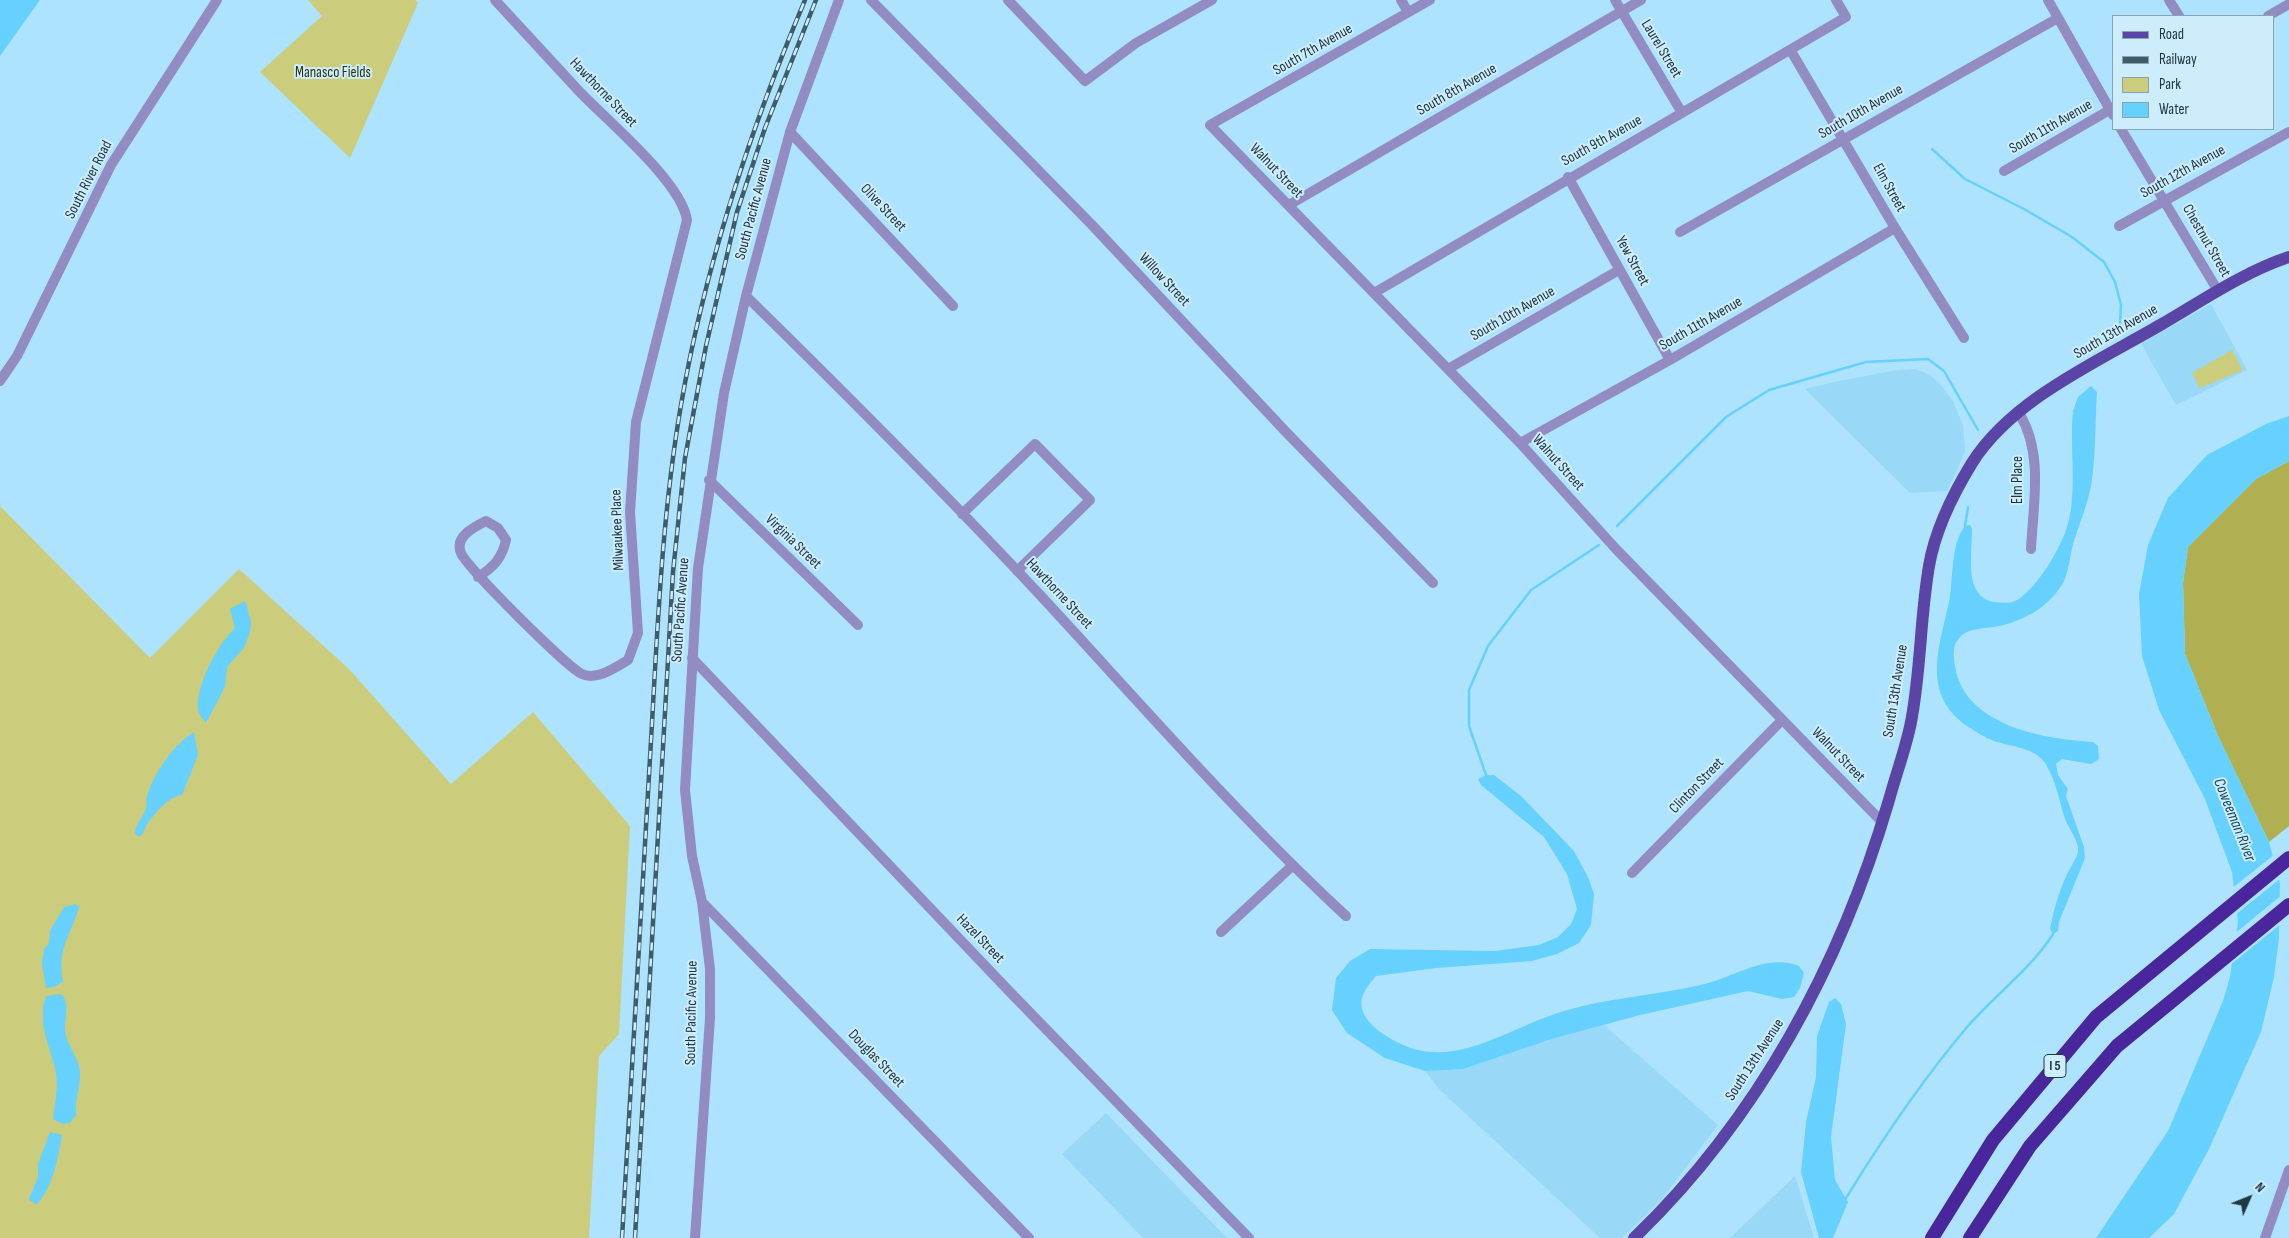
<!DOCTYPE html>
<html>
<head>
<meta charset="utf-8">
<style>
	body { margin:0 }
	#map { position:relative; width:2289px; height:1238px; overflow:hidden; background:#ade3fe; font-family:"Sofia Sans Condensed",sans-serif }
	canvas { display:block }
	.legend { position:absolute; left:2112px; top:15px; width:162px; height:115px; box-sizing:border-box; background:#cdedfd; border:1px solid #88a4b1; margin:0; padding:6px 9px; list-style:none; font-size:15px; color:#203640 }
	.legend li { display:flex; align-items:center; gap:10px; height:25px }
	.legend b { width:25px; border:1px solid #88a4b1 }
	.north { position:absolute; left:2224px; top:1173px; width:50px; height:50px; -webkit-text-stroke:4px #cdedfd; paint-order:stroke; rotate:46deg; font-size:14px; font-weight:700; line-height:20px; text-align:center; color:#203640 }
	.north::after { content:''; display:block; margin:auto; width:18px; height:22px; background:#203640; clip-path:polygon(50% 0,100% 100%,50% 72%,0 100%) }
</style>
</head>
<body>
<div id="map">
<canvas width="2289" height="1238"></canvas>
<ul class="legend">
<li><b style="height:6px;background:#5a45a7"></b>Road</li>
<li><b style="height:6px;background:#3f5c69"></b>Railway</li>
<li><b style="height:14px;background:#cbcc7c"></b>Park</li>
<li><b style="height:14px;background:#66d0fe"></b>Water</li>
</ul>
<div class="north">N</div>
</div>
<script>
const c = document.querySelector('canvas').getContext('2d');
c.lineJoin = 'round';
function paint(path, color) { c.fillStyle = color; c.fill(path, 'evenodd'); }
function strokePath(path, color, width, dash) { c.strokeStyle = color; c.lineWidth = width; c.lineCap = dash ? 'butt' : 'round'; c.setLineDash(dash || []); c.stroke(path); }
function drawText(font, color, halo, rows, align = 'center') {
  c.font = font + ' "Sofia Sans Condensed",sans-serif'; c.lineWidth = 4; c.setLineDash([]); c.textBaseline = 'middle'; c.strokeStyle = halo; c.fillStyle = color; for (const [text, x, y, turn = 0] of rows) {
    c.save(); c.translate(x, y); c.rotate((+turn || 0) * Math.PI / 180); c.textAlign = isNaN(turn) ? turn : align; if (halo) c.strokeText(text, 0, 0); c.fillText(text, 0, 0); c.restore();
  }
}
paint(new Path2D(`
	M2211,304l36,66 -71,35 -35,-61z
	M1915,369l15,6 11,10 12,16 10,24 2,27 -18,39 -37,2 -105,-104 34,-8 58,-11z
	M1604,1025l114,100 -57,75 -39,38h-22l-160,-148 -15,-19 38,-2 89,-30z
	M1106,1113l121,125h-84l-81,-84z
	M1795,1176l19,62h-84z`), '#99d8f6');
paint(new Path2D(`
	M308,0h107l3,3 -68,155 -90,-86 62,-56z
	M2232,350l11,20 -43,18 -8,-15z
	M0,506l150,152 89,-89 110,100 102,115 82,-72 97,114 -11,208 -20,22 -10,182h-589z`), '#cbcc7c');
paint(new Path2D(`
	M2289,461v365l-20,16 -51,-106 -33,-82 -2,-71 5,-36 68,-68z`), '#b0b053');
paint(new Path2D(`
	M0,0h40l-40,56z
	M2091,386l6,6c-2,29 -1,66 -6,94 -4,20 -12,39 -18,58 -3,12 -4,26 -9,37 -14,26 -41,41 -70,46 -9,1 -25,2 -32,8 -10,9 -9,19 -7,31 9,60 89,73 138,76l5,4 1,13 -8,5 -29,-5 -6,5 2,11 10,14 -2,7 18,51 1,11 -26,64 -1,9 -5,3 -3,-5c5,-24 10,-43 22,-64 3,-6 7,-11 6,-18 -2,-10 -11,-21 -14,-31 -5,-17 -9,-38 -19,-53 -9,-14 -30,-16 -44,-20 -13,-3 -23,-10 -34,-17 -46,-32 -28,-78 -18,-124 5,-25 1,-56 16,-76l5,-1 2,4c0,16 -3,37 1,53 3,10 10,19 21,20 8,1 18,2 25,-3 20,-15 37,-44 46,-66 14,-35 4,-84 8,-122l5,-14z
	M2289,416v45l-33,18 -68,68 -5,36 2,71 33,82 51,106 11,41 -1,55 -5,39 -13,55 -52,117 -35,65 -25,24h-53l72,-107 55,-130 7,-24 8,-55 -6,-50 -27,-73 -46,-89 -17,-54 -3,-62 9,-49 20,-47 39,-43 59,-31z
	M245,601l6,20 -1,11 -6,16 -17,19 -2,20 -19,36c-3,-4 -7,-8 -8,-13 -3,-24 20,-66 37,-82l-5,-19z
	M194,732l4,23 -16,40c-14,2 -26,17 -34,28 -4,5 -3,10 -9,14l-4,-4c1,-10 8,-16 11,-24 1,-5 0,-11 2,-16 8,-22 25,-48 46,-61z
	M1486,775h8l27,21 53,55 14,26 6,17 -3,31 -12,18 -22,11 -25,7 -96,7 -60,8c-12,14 -21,26 -9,43 6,9 16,15 26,21 59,34 113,-12 171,-29 44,-13 92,-16 137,-26 33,-7 64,-32 98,-19l5,7 -4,15 -6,9 -12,2 -34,-8 -108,24 -88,24 -89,30 -38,2 -40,-13 -38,-25 -15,-23 4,-32 14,-17 20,-12 125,2 44,-6 19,-8 13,-13 6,-15 -10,-35 -23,-37 -63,-52 -3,-6z
	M76,904l3,3c-9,31 -22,40 -16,75l-9,5 -8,1 -4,-24 2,-15 5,-6 1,-12 14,-24z
	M61,994c9,9 4,24 4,34 0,16 15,30 15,45 1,14 -6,27 -4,42l-6,8 -7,1 -10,-5c2,-15 6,-36 2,-51 -6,-24 -18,-46 -9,-72z
	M1835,998l6,6 5,20 -15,113 4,43 13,22 -15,36h-14l-18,-66 5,-50 10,-45 1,-41 12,-34z
	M50,1132l12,3c-4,23 -9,53 -26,70l-7,-6 9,-22v-13z`), '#66d0fe');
paint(new Path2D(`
	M2275,854l6,24 -47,38 -3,-27z
	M2283,894l-1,29 -53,43 4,-31z`), '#ade3fe');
strokePath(new Path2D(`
	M1932,149l33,30 59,30 48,28 32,25 11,20 6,23 -1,20
	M1617,526l109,-109 43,-27 97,-28 62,-3 16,12 34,59
	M1965,526l3,-19
	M1486,775l-17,-49v-36l19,-44 43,-56 68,-45
	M1846,1198c37,-60 76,-118 122,-172 27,-31 63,-57 85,-92`), '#66d0fe', 2.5);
strokePath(new Path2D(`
	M871,0l222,226 193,206 147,151
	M1008,0l77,81 51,-38 76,-43
	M1401,0l7,12
	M1430,0l-220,125 310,318 96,106 266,273
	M1615,0l67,113
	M2048,0l65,115
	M2169,0l10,16
	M2268,16l21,-12
	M1791,51l104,177 69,110
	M2121,129l97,162
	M790,132l163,174
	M2004,171l109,-63
	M1568,177l102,183
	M1289,205l352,-205
	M2119,226l170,-94
	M1680,232l378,-214
	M1374,293l472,-276 -10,-17
	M746,296c100,98 199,197 295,300 100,108 197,220 305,320
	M1448,369l171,-99
	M0,381l17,-25 94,-191 106,-165
	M2019,413c25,40 14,92 12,136
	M1520,443l150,-83 225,-132
	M709,480l149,145
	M962,514l73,-70 55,56 -73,71
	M478,577c16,-10 24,-19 28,-37l-8,-12 -12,-7c-12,6 -32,16 -25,32 6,15 107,115 121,121 15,7 34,-7 46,-14l10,-27 -8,-121 6,-90 51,-202c-6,-39 -81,-100 -109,-130 -28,-30 -55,-60 -83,-90
	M692,658l317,333 240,247
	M1632,873l150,-153
	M702,902l327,336
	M1221,932l71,-66
	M695,1238l15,-220v-49l-8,-67 -10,-46 -7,-66 13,-222 26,-175 22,-97 44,-164 49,-132
	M2265,1238l24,-68`), '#928cc2', 10);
strokePath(new Path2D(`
	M1634,1238c124,-119 207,-274 255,-438 7,-26 17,-52 22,-78 10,-51 9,-104 18,-156 6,-36 24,-72 43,-103 40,-64 127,-102 190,-139 41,-24 82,-52 127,-67`), '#5a45a7', 12);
strokePath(new Path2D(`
	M1932,1238l61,-98 103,-123 193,-159
	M1970,1238l60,-92 87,-100 172,-141`), '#49269b', 14);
const rail = new Path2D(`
	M622,1238c10,-160 19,-320 28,-480 7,-118 11,-237 31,-353 24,-140 69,-275 124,-405
	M635,1238l38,-666 12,-114 21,-112 31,-134 28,-84 51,-128`);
strokePath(rail, '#3f5c69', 4.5);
strokePath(rail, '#cdedfd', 2.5, [8]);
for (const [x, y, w] of [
	[2055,1066,22]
]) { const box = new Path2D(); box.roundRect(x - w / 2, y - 11.5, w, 23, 4); c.fillStyle = '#cdedfd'; c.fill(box); strokePath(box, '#203640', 1); }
drawText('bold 14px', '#203640', null, [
	["I 5",2055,1066]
]);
drawText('15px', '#203640', '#cdedfd', [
	["Laurel Street",1661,49,59],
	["South 7th Avenue",1313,50,-30],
	["South 8th Avenue",1457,90,-30],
	["Hawthorne Street",603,93,46],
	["South 10th Avenue",1861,112,-30],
	["South 11th Avenue",2051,127,-30],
	["South 9th Avenue",1602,141,-29],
	["Walnut Street",1276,171,46],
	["South 12th Avenue",2183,172,-29],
	["South River Road",89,180,-63],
	["Elm Street",1889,188,61],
	["Olive Street",883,208,47],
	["South Pacific Avenue",754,209,-75],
	["Chestnut Street",2206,241,60],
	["Yew Street",1632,261,61],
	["Willow Street",1164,280,47],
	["South 10th Avenue",1513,314,-30],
	["South 11th Avenue",1701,324,-30],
	["South 13th Avenue",2116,332,-30],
	["Walnut Street",1558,463,48],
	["Elm Place",2018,480,-90],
	["Milwaukee Place",618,530,-92],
	["Virginia Street",793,542,44],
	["Hawthorne Street",1059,594,47],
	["South Pacific Avenue",681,610,-86],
	["South 13th Avenue",1896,691,-81],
	["Walnut Street",1838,755,46],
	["Clinton Street",1697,786,-46],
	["Hazel Street",980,939,46],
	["South Pacific Avenue",692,1013,-89],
	["Douglas Street",876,1059,46],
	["South 13th Avenue",1755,1060,-57]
]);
drawText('15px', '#313108', '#cdedfd', [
	["Manasco Fields",333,73]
]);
drawText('italic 16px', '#194659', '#cdedfd', [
	["Coweeman River",2234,820,68]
]);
</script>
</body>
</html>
